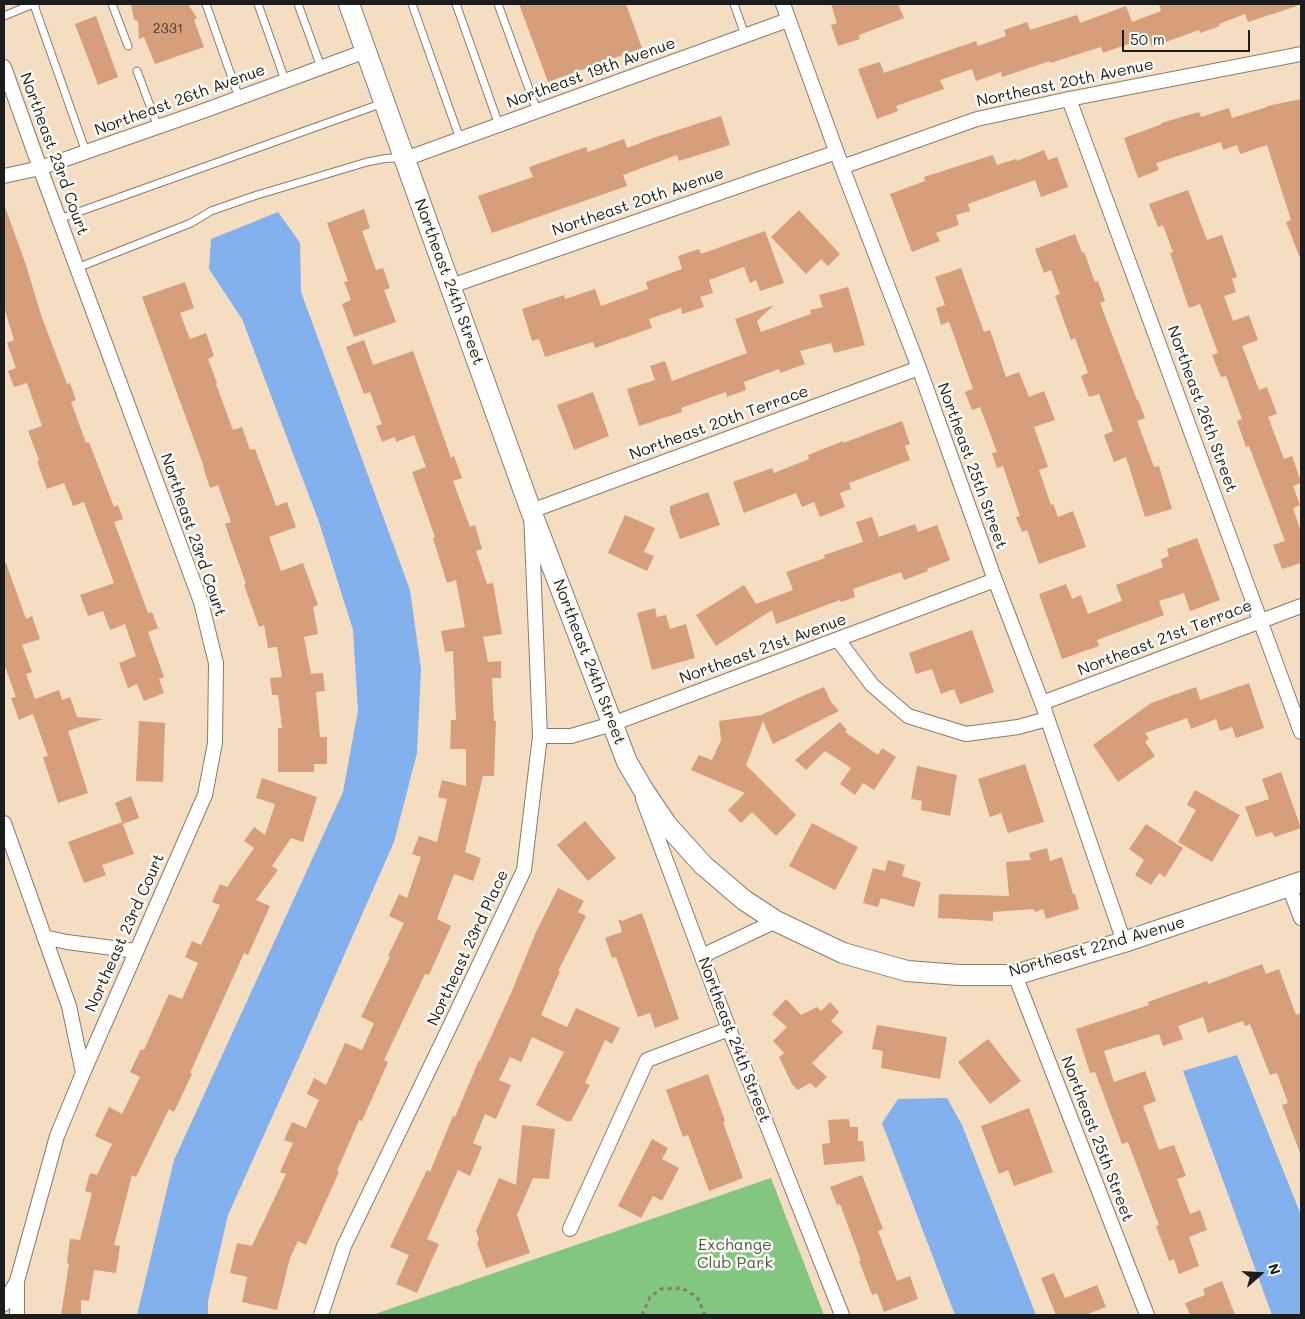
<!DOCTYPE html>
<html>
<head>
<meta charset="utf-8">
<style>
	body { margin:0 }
	#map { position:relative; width:1305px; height:1319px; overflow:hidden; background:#f5ddc2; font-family:Mali,sans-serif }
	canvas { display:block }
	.frame { position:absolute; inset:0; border:5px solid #1c1c1c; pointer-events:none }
	.north { position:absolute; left:1235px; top:1249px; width:50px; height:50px; -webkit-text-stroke:4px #fdfcf7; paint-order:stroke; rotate:71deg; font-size:14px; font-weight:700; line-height:20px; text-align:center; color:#1c1c1c }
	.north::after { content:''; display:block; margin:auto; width:18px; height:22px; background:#1c1c1c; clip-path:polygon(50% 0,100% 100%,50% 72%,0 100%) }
	.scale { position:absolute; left:1122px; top:30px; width:128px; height:22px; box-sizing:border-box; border:2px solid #1c1c1c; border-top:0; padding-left:6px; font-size:15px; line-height:18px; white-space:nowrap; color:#1c1c1c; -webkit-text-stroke:4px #fdfcf7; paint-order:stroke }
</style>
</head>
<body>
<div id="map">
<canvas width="1305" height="1319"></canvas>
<div class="frame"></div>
<div class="north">N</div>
<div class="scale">50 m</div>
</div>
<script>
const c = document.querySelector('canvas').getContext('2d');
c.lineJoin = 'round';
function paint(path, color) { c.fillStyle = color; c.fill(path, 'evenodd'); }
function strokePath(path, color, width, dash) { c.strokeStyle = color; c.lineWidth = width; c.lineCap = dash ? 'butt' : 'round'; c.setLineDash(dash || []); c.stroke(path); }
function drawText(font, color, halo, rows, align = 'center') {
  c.font = font + ' Mali,sans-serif'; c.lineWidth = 5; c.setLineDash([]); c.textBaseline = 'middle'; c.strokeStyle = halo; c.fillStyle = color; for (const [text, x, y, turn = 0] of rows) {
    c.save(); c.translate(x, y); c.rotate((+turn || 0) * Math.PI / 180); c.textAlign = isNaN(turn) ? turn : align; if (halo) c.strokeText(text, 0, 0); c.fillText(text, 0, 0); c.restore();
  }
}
paint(new Path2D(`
	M771,1178l53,137h-452z`), '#82c680');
paint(new Path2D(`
	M278,212l22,31 1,49 109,298 11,79 -4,84 -23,89 -89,202 -77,171 -20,86v14h-71l37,-155 169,-368 15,-82 -5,-80 -34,-108 -77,-203 -33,-50 2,-30z
	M1237,1055l64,160v100h-29l-89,-244z
	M947,1098l15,27 74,190h-81l-73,-192 16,-24z`), '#83b1ed');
paint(new Path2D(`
	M131,4h57l9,14 -3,2 10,27 -49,17 -11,-27 -5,2 -1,-18 -4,-1z
	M519,4h107l16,44 -94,34z
	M831,4h67l6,14 -45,17 1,4 -22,7 -7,-21 6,-2z
	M1159,4h137l1,2 -49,16 -3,-8 -26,10 1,2 -20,7 -1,-3 -47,17 -4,-10 -45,16 -2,-6 -51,16v-2l-48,16 -1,-5 -25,9 -4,-12 -32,11 4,9 -48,17 2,5 -21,8 -19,-50 22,-7 4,11 92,-32 2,5 28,-10 -2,-6 23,-8 3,8 47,-15 3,8 46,-17 6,16 29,-11z
	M96,16l22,61 -20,8 -23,-61z
	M1301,99v159h-1l-14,-36 5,-2 -24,-75 -27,9 -3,-9 -14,5 -2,-8 -65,21 3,7 -21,8 -14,-40 38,-14 -1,-1 38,-11 2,5 28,-9 3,10 35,-11v-1z
	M721,116l9,29 -51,16 -2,-6 -54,20 4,11 -135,47 -14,-37 55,-19 -4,-10 57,-20 2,5 36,-13 3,9 29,-11z
	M1044,150l4,10 9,-3 11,30 -27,10 -6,-17 -67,24 2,7 -14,4 3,10 -23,8 4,8 -28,11 -22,-58 35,-13 -1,-4 69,-22 4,10 19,-6 1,2z
	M1188,190l19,50 15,-5 15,42 -5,2 4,13 -12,4 9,25 16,-6 9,25 -16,6 17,44 8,-3 10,27 -9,3 16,42 8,-3 9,26v1l-8,3 7,19 -7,3 8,24v31l-19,6 -9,-24 12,-4 -36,-95 -3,1 -9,-26 5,-2 -16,-43 -5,1 -9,-22 6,-2 -18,-49 -11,4 -19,-55 3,-1 -10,-27 -5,2 -9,-23z
	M5,207l21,58 15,50 26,69 3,-1 6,17 -5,2 15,41 3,-1 25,65 4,-2 5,14 -9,3 18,48 16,43 4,-1 6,16 -10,4 16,45 -5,2 5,14 -20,8 -7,-17 -9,4 -9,-25 17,-7 -11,-32 -15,6 -7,-19 -15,5 -8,-21 34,-12 -30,-81 -11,4 -9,-23 -17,6 -10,-28 2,-1 -11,-29 14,-5 -15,-43 -13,4 -6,-16 8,-3 -9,-25 7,-3 -10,-33v-99z
	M364,209l6,19 -8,3 14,39 7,-2 7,20 -6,2 12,32 -42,15 -12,-33 9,-4 -7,-18 4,-1 -21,-58z
	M799,210l41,44 -12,12 -7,-7 -15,15 -35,-37z
	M765,231l19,52 -24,8 -4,-11 -6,3 -6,-16 -35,13 4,13 -13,4 4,10 -22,7 -1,-6 -32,11 3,9 -57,20 -2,-6 -48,15 -6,-18 -7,2 -10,-32 42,-14 1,4 30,-10 6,17 47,-17 -2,-7 36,-13 -4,-13 21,-7 2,5z
	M1075,234l7,19 2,-1 11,30 3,-1 7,20 -5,2 37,97h1l7,18 -8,3 17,46 5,-1 13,43 -27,8 -19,-60 -12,5 -10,-27 9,-4 -14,-37 -10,3 -8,-21 7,-3 -13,-35 -4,2 -16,-44 5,-2 -9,-24 -7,3 -9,-24z
	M961,268l23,64 6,-2 16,47 13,-5 10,25 15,-6 11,29 -21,7 14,40 -9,3 12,35 2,-1 5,13 15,-6 13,36 -47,17 -12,-34 -5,2 -6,-15 4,-1 -17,-50 -6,2 -5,-15 5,-1 -17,-45 -8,3 -7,-18 8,-3 -24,-67 -8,3 -5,-17 9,-3 -10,-28z
	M185,282l9,26 -14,5 10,26 16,-6 8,23 -6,3 9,24 -1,1 17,46 9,-3 8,23 5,-1 21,57 11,-4 9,25 -27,10 12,34 22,-8 15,42 -5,2 5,27 -14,3 7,37 12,-1 2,18 -9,1 4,45h7v27h-13v8h-36v-44h4l-4,-33h-6l-2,-17 12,-1 -5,-30 -9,1 -4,-23 -5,2 -15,-42 2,-1 -21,-60 6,-2 -13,-37 -8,3 -7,-21h1l-62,-170z
	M848,287l17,58 -31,8 -3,-10 -31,8 5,13 -25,9 -1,-4 -35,13 2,8 -19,7 -1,-5 -45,16 1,4 -43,14 -12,-37 28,-9 -5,-14 15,-5 7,20 75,-28 -12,-34 39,-14 -17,16 4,11 50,-18 -1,-4 13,-3 -4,-12z
	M364,340l9,25 40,-14 38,107 3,-2 8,22 -9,3 17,46 5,-2 7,24 -6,2 11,33 6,-1 9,51 -19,3 5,25 13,-1v17h-9l2,43h2l-2,55h-11l-18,76 16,6 -8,23 -19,-7 -17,45 14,7 -22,49 -4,-1 -41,86 4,2 -26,59 -3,-1 -22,51 2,1 -33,73 -8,-4 -8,17 -13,52 -35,-8 5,-25 -17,-4 7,-30 15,3 34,-72 -6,-2 13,-29 -9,-3 8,-18 14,6 13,-28 -12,-6 7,-16 12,7 19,-42 17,7 12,-27 -13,-6 29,-60 -2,-1 16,-33 -15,-7 10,-22 8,4 14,-41 -9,-3 7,-18 18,6 10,-43 -9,-2 4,-17 24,6v-37h-16l1,-29h5l-3,-69 -8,1 -4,-21 24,-4 -9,-47 -9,3 -14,-45 2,-1 -23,-65 14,-5 -12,-32 -18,7 -1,-5 -13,5 -6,-16 6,-2 -12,-32 -6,2 -18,-47z
	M593,392l16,44 -35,14 -17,-45z
	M902,421l8,23 -5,2 5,14 -61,23 2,6 -11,4 5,14 -25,10 -6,-15 -12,5 -6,-14 -52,20 -11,-31 39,-14 2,5 35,-14 -1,-4 35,-14v2z
	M708,492l12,33 -40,14 -10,-27v-6z
	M625,515l30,13 -11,24 10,4 -7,15 -39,-18z
	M872,517l7,20 36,-13 3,8 19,-7 13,35 -23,9 1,2 -24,9 -3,-8 -48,17 2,8 -14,5 -1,-2 -64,24 -4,-14 -56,36 -20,-31 48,-30 12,19 37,-14 -7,-18 39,-14 -1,-3 39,-13 -7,-20z
	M1197,538l23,62 -30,11 -6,-18 -25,8 5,14 -67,25 2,6 -37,13 -23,-65 27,-10 6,15 9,-4 7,19 34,-13 -6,-16 47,-18 -2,-8 8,-3 -2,-7z
	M4,563h2l20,56 6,-3 8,23 -18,6 10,27 -6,2 9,25 24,-9 3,10 8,-3 7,20 26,2 -35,12 20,62 -30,10 -15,-46 5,-1 -15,-42 -14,6 -8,-22 5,-1 -12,-33z
	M655,608l2,9 9,-2 4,14 16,-5 9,34 -43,12 -15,-57z
	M972,630l22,62 -34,12 -6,-15 -13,5 -9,-25 -16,5 -7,-21z
	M1249,683l15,45 -28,10 -4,-11 -12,4 -4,-12 -25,10 -4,-11 -42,15 4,6 -4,3 10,14 -37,26 -25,-37 58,-42 45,-16 4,13z
	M824,687l7,15 8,9 -66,33 -10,-23 -17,44 50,50 -20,21 -24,-24 -11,11 -13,-13 17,-17 -54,-23 8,-15 13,5 9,-20 -2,-19 42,-6 37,-17z
	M139,721l26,2 -2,59 -27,-1z
	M840,722l7,8 -2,2 33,23 4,-7 14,9 -22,33 -11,-7 -8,12 -15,-11 11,-16 -26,-17 -19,19 -11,-10z
	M1025,764l19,58 -36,11 -7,-20 -11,4 -12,-38z
	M917,766l40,9 -7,41 -29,-6 1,-9 -11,-2z
	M1281,772l20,56 -26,9 -3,-5 -16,5 -11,-30 24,-8 -7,-20z
	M262,778l55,19 -14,45 -12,-4 -19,28 6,4 -22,30 14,6 -22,49 -4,-2 -54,120 2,1 -18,38 -5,-3 -33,68 -4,-2 -18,70 6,1 -4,27 -22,-3 -5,31 -8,-1v15h-20l8,-51 -2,-1 3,-24 10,1 12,-47 -7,-2 5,-18 7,2 15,-31 -17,-8 14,-29 13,7 18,-37 -10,-5 11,-23 3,1 25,-56 13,5 16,-36 -13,-6 7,-16 9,4 19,-40 -8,-3 8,-18 7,3 27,-39 -10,-7 10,-14 11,8 10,-31 -19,-6z
	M1195,790l45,25 -28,47 -34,-20 18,-32 -9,-5z
	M131,796l8,22 -16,6 -8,-21z
	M585,821l31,37 -28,23 -31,-36z
	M122,822l12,32 -32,11 4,10 -22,8 -16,-41z
	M812,823l46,24 -23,43 -46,-24z
	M1146,824l37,24 -18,29 -6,-4 -8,12 -16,-10 9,-15 -15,-11z
	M1047,848l3,13 12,-4 11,37h2l4,15 -33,10 -3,-10 -8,3 -1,-3 -41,3v9l-55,-3 1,-24 70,2 -3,-34 25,-2 -2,-7z
	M888,860l17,5 -3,11 19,6 -7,25 -33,-9 -3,9 -15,-4 10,-35 12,3z
	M558,888l26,13 -6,11 8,4 -28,55h2l-19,44 26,12 9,-19 44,20 -8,16 -7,-4 -20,43 5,2 -19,36h-5l-30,-16 28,-53 -32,-15 -11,25 -11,-5 -11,23 12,5 -15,34 -11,-5 -12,29 9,4 -12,29 -12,-6 -31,69 12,5 -22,49 -21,-9 13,-29 -19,-8 37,-77 3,2 23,-56 2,1 24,-57 1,1 32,-70 24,-59z
	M642,913l37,106 -24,9 -5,-15 -12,4 -22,-60 -4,1 -7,-20 17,-6 -4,-13 4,2z
	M1262,964l4,10 13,-5 17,46 5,-2v139l-1,1 -18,-48 6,-2 -11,-30 -7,2 -20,-51 -5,2 -2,-5 -35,12 -5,-16 -25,9 5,13 -20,7 -4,-12 -55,17 10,31 31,-11 11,30 -13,5 16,44 15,-5 12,31 -9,3 13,35 10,-4 7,20 -18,7 10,29 -20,8 -5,-15 -5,2 -13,-35 3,-1 -31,-83 -6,2 -27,-72 -5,1 -14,-44 73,-24 -1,-3 59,-21 1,3z
	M786,999l15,16 16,-8 4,4 9,-9 9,10 -8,9 12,11 -31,31 15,14 -11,11 -6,-5 -12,7 -6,-6 -13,-27 5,-4 -11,-12 14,-14 -15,-13z
	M877,1025l70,12 -7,42 -59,-11 2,-17 -11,-2z
	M988,1039l33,42 -31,23 -32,-42z
	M708,1074l17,47 -2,1 20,56 -34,13 -21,-56 -5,2 -17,-47z
	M1029,1108l24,64 -39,14 -6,-16 -9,4 -18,-48z
	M849,1119l1,8h8v14h5l2,20 -41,4 -2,-21 8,-1 -2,-23z
	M522,1125l33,4 -6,50 -16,-1 -16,37 13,38 -44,15 -9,-25 2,-4 -3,-8 23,-53 17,7z
	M652,1139l16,9 -6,11 17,9 -17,33 -9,-5 -12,22 -23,-12z
	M862,1175l21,54 -5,2 19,50 13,-5 8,23 -34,13 -7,-19 -5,2 -13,-34h2l-21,-57 -3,1 -7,-18z
	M1054,1273l11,25 32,-13 9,22 -21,8h-29l-15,-37z
	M1222,1281l13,34h-45l-5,-12 20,-8 -2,-6z`), '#d69e7a');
const lane = new Path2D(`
	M36,4l-2,1 52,147
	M112,4l16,42
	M206,4l33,94
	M258,4l27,76
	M298,4l23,63
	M412,4l48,135
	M456,4l43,121
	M498,4l39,107
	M734,4l11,31
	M4,16l29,-12
	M137,71l21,56
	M59,219l324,-116
	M77,268l114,-45 20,-12 43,-15 113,-34c12,-2 23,-6 35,-3`);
const street = new Path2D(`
	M783,4l59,163 77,201 76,212 47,123 82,239
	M4,67l36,101 161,434 15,61 -1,80 -10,52 -122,278
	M1069,99l232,633
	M405,159l383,-139
	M842,167l135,-48 92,-20 232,-45
	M4,176l36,-8 166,-58 160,-59
	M451,286l386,-134
	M838,640l34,45 36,31 58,18 52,-7 29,-8
	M1042,703l259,-97
	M540,736h31l41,-12 383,-144
	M643,799l86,230 113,286
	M4,823l65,183 14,67 -26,63 -40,145 -13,23
	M1289,887l12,31
	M44,937l23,5 69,9
	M702,956l74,-35
	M1015,975l132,340
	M570,1229l77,-169 82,-31
	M17,1315v-33
	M321,1315l23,-69 107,-222 73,-154 16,-134 -9,-225 388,-143`);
const secondary = new Path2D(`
	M349,4l182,507 96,251 17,29 23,34 36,40 41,35 32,21 67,32 64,18 52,4h56l109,-33 177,-60`);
strokePath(lane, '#887c6f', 9);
strokePath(street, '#887c6f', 16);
strokePath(secondary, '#887c6f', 22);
strokePath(new Path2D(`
	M642,1315l8,-18 11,-8 21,-1 15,9 8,18`), '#887c6f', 3, [4, 4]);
strokePath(lane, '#fff', 7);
strokePath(street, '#fff', 14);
strokePath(secondary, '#fff', 20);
drawText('14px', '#4a3c34', null, [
	["2331",168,29]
]);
drawText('16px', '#1c1c1c', '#fdfcf7', [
	["Northeast 19th Avenue",591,73,-20],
	["Northeast 20th Avenue",1065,83,-12],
	["Northeast 26th Avenue",180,100,-20],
	["Northeast 23rd Court",54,154,70],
	["Northeast 20th Avenue",638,202,-19],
	["Northeast 24th Street",449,282,70],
	["Northeast 26th Street",1202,409,70],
	["Northeast 20th Terrace",719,423,-20],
	["Northeast 25th Street",972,466,70],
	["Northeast 23rd Court",193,535,71],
	["Northeast 21st Terrace",1165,638,-21],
	["Northeast 21st Avenue",763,649,-20],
	["Northeast 24th Street",589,662,69],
	["Northeast 23rd Court",125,933,-66],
	["Northeast 22nd Avenue",1097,947,-16],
	["Northeast 23rd Place",468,948,-65],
	["Northeast 24th Street",734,1040,69],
	["Northeast 25th Street",1097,1139,69]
]);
drawText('16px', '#456044', '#fdfcf7', [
	["Exchange",735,1245],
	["Club Park",735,1263]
]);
</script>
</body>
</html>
